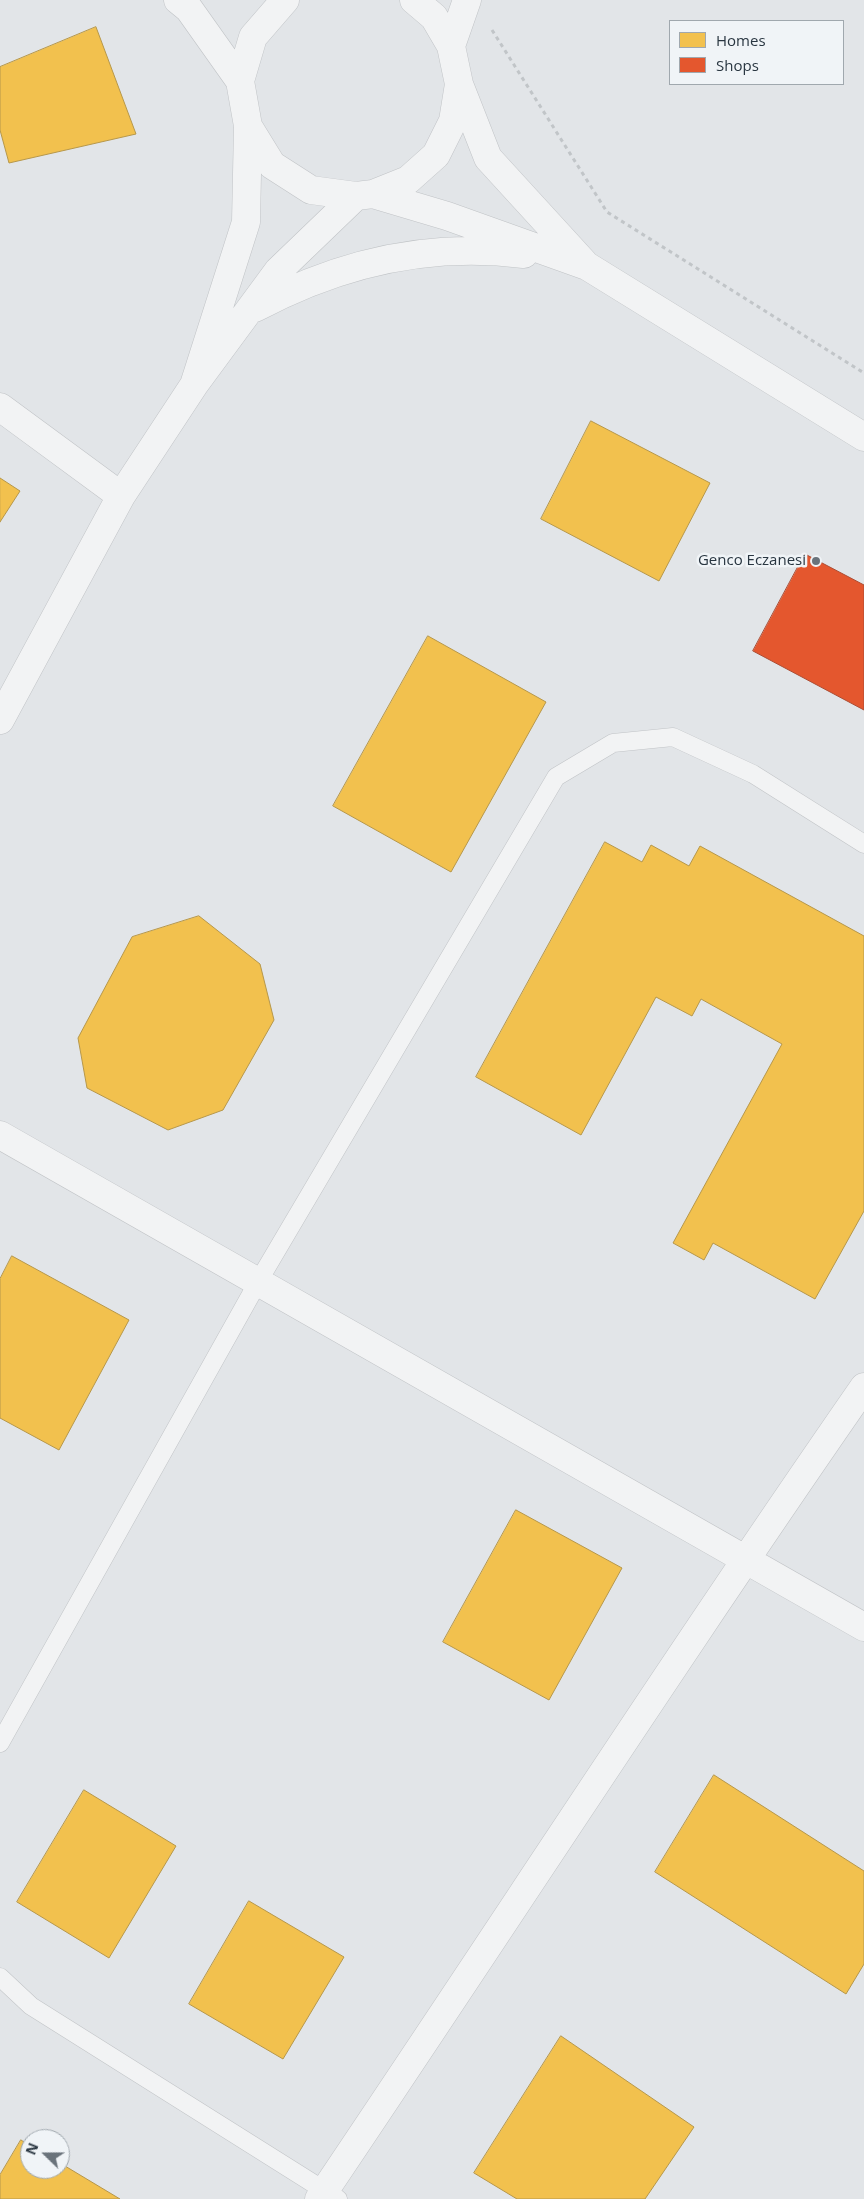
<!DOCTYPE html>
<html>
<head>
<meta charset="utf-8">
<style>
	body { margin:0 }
	#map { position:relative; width:864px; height:2199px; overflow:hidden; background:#e2e5e8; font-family:"Open Sans",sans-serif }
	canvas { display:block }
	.legend { position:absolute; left:669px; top:20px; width:175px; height:65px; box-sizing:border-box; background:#f0f4f7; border:1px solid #a0a8ae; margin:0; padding:6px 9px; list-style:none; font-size:15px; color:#293641 }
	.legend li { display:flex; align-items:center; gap:10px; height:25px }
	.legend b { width:25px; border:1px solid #a0a8ae }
	.north { position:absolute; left:20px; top:2129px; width:50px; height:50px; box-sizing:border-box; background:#f0f4f7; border:1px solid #a0a8ae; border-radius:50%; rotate:292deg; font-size:14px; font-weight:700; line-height:20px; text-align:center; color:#293641 }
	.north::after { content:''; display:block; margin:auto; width:18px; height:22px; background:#6a737b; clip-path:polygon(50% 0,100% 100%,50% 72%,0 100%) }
</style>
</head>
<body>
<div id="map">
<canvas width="864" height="2199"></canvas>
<ul class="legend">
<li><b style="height:14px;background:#f2c14e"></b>Homes</li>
<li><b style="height:14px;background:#e4572e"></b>Shops</li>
</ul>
<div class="north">N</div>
</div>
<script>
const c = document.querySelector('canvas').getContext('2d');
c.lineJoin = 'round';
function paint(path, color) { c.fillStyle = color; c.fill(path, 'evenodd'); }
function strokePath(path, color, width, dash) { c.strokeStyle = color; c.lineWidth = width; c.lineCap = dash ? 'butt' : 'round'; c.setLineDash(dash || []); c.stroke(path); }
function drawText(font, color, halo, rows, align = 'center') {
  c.font = font + ' "Open Sans",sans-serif'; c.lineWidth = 5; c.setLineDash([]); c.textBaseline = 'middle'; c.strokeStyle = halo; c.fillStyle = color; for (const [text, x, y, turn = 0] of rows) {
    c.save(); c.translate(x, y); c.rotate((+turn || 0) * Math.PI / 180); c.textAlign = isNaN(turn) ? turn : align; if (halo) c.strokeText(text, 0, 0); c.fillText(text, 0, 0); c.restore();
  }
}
const homes = new Path2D(`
	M96,27l40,107 -127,29 -9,-33v-63z
	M591,421l119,62 -51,98 -118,-62z
	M0,478l20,13 -20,31z
	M428,636l118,66 -95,170 -118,-66z
	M605,842l37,20 9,-17 38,21 11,-20 164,90v275l-49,88 -102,-56 -9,17 -31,-17 109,-199 -81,-45 -9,17 -36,-19 -75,138 -105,-58z
	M199,916l61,48 14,56 -51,90 -55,20 -81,-42 -9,-50 54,-101z
	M12,1256l117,64 -70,130 -59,-32v-139z
	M516,1510l106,58 -73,132 -106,-58z
	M714,1775l150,96v93l-18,30 -191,-122z
	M84,1790l92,56 -67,112 -92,-56z
	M249,1901l95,56 -61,102 -94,-55z
	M561,2036l133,91 -49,72h-128l-43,-26z
	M21,2140l9,6v23h30v-6l60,36h-120v-24z`);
paint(homes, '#f2c14e');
strokePath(homes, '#b6974a', 1);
const shops = new Path2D(`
	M805,554l59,31v125l-111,-59z`);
paint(shops, '#e4572e');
strokePath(shops, '#ac4d34', 1);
const lane = new Path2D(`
	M0,1743l258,-461 298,-505 57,-34 60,-6 80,37 111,70
	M0,1977l31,29 307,193`);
const street = new Path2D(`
	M178,0l11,9 51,72
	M285,0l-32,37 -13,44 8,45 -2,96 -52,163 84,-114 78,-75
	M451,46l16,-46
	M459,84l29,74 96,105
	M248,126l24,39 39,25 45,6 17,-2 35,-14 28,-25 17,-34 6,-37 -8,-38 -17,-29 -20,-17
	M373,194l74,22 140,50 277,171
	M255,308c84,-45 174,-66 269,-54
	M0,407l121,89 -121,224
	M121,496l73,-111
	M0,1135l864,492
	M319,2199c182,-270 359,-544 545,-812`);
strokePath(lane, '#c0c3c6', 19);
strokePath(street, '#c0c3c6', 29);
strokePath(new Path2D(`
	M492,30l115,182 257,161`), '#c1c5c8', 3, [4, 4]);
strokePath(lane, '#f2f3f4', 18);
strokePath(street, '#f2f3f4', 28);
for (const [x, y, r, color] of [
	[816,561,5,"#6a737b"]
]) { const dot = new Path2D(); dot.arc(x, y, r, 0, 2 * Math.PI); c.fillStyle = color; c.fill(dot); strokePath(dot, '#f0f4f7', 2); }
drawText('15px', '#293641', '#f0f4f7', [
	["Genco Eczanesi",806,561]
], 'right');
</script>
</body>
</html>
